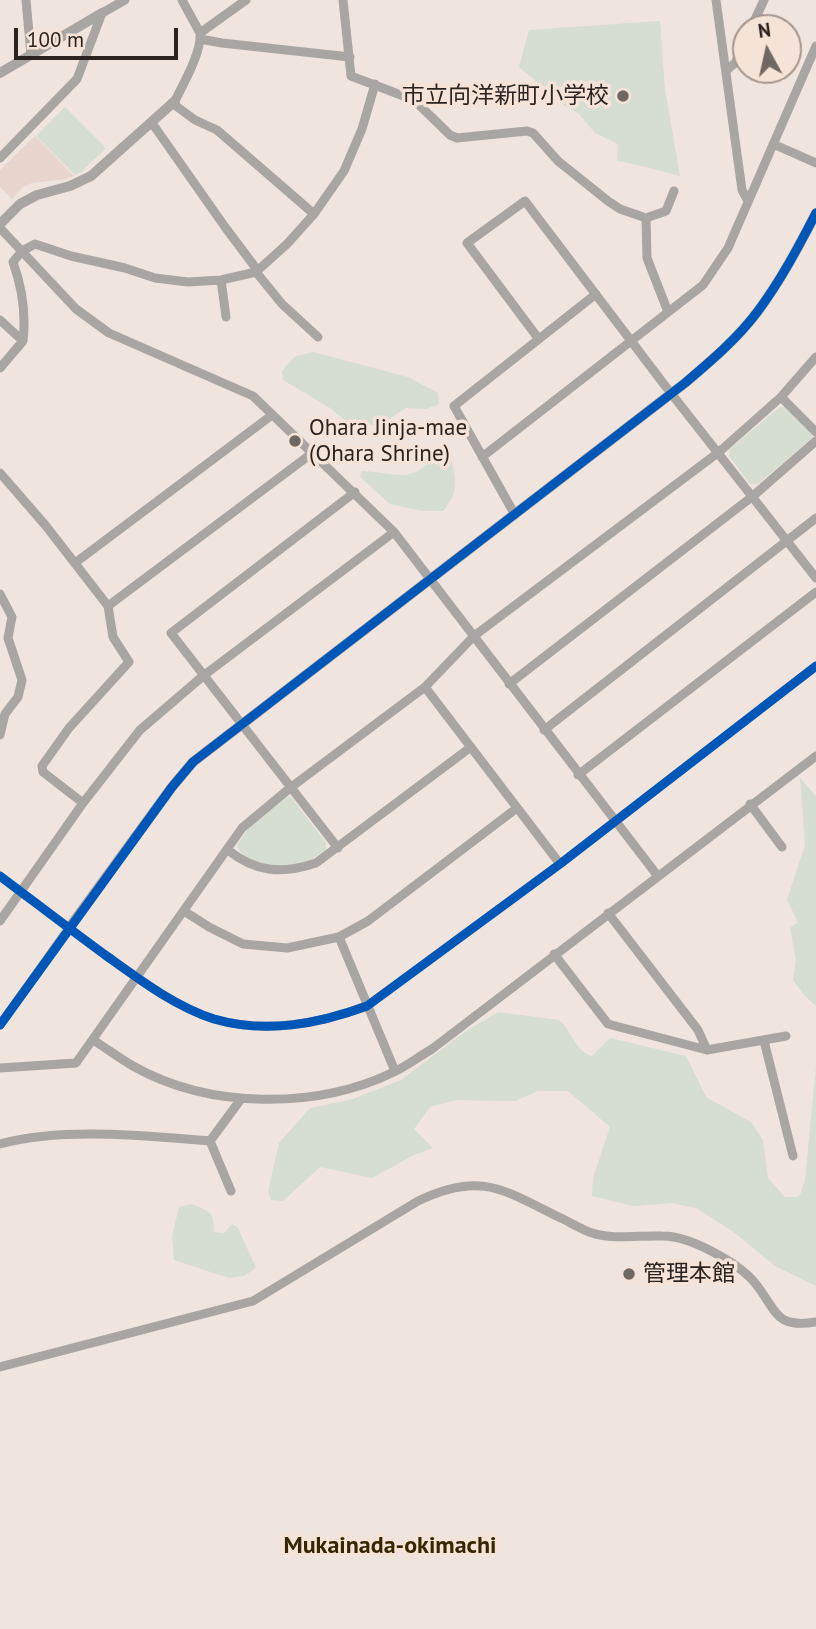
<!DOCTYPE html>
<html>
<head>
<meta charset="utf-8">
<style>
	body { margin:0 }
	#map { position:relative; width:816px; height:1629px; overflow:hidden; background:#efe4de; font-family:"PT Sans",sans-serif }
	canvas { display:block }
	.north { position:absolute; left:732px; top:14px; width:70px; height:70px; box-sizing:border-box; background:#f6e3d7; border:2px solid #a4968d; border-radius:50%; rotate:352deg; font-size:19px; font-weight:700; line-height:28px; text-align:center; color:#2a231f }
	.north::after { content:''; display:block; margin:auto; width:24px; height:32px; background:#6f6762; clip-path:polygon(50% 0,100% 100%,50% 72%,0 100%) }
	.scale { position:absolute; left:14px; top:28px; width:164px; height:32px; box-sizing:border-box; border:4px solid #2a231f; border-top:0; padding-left:9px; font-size:21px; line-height:24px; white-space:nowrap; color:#2a231f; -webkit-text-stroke:5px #f6e3d7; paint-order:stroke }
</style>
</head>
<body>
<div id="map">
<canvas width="816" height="1629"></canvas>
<div class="north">N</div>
<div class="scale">100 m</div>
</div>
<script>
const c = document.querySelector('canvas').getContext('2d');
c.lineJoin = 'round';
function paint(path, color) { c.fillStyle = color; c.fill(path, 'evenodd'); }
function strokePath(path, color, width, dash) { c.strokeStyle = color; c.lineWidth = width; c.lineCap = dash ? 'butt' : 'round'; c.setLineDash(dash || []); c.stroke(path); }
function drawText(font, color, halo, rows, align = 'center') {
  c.font = font + ' "PT Sans","Noto Sans JP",sans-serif'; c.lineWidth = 7; c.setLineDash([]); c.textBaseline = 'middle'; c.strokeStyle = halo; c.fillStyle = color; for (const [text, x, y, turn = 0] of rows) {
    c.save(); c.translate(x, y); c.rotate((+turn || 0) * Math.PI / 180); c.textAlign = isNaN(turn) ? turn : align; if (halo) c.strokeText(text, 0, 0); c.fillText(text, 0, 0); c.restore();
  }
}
paint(new Path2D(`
	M35,136l39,40 -9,3 -33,4 -9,4 -11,12 -12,-12v-17z`), '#e8d6ce');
paint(new Path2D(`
	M660,21l5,68 15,87c-21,-5 -41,-12 -63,-15l1,-17 -23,-11 -17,-20 -9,-4 -50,-42 10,-37z
	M65,107l41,41 -25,24 -6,3 -39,-39z
	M313,352l95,25 30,16 1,11 -13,5 -20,-1 -25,16 -30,2 -21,-18 -47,-28 -1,-9 12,-14z
	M780,407h5l27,24v7l-54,46h-8l-21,-28 1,-7z
	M439,451l11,3c6,23 10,38 -7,57h-20l-33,-7 -30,-27 2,-6c41,2 47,15 77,-20z
	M800,778l16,18v210l-11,-10 -12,-16 3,-19 -6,-33 8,-6 -11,-22 18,-55z
	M287,797h4l35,46v7c-8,5 -16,11 -25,14 -18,6 -58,3 -64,-19l14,-20z
	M498,1012l61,8c14,11 14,30 33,36l18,-18 76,18 20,41 45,25 12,18 5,38 17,19h11l5,-4 4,-14 11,-112v219l-41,-20 -40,-33 -39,-25 -24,-5 -39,3 -41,-10 1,-18 17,-51 -42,-36h-30l-23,10 -59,-1 -26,7 -16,22 19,19 -19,7 -42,23 -52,-11 -37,34 -12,-1 -3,-9 11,-48 31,-35 43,-9 48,-19 65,-49z
	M192,1204c19,8 21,7 22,28l10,1 8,-9 6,4 18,40 -12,8 -15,2 -55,-18 -2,-24 7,-29z`), '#d6ddd1');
strokePath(new Path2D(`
	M26,0l5,55
	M343,0l8,76 63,24 36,35 7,3 70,-7 6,2 25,28 50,40 12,8 26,9
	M716,0l22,161 4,29 6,11
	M751,28l13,-28
	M200,33l46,-33
	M200,39l22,4 128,14
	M726,71l9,-8 11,-24
	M175,101c8,-17 27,-49 25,-68l-18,-33
	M172,103l23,17 22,10 97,84
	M152,123l73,104 33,44
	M773,144l43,19
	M0,158l77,-79 25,-66 23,-13
	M0,228l76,81 33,24 144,63 141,136 263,343
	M256,272l26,32 36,33
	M221,280l5,37
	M668,312l-21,-54 -1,-40 20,-7 8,-20
	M0,320l23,21
	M538,338l-71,-95 58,-42 138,182 153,195
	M0,368l23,-27c3,-26 -1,-54 -10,-79l9,-11 13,-7 36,12 54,12 30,10 33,4 33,-2 35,-8 31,-28 27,-30 30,-43 18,-42 13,-45
	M781,397l35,35
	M482,457l221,-172 25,-37 88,-202
	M0,473l46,53 62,80 5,31 16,25 -60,66 -27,38 1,6 40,31
	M515,515l-61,-109 142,-112
	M75,563l197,-148
	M0,594l12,23 -4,21 14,42 -4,17 -13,17 -5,21
	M108,606l203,-152
	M509,684l244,-188 63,-55
	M425,687l135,177
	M544,730l272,-212
	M578,775l238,-183
	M750,804l32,43
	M338,848l-167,-215 184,-141
	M228,850c28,23 55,24 88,13l155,-116
	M0,876c36,27 71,54 108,81 32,23 68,50 106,62 52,15 104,5 153,-13l193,-142 256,-198
	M184,911l25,16 34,17 44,4 52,-11 29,-16 149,-113
	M608,913l90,117 9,20
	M0,921l83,-118 57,-73 63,-54 191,-144
	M339,937l56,134
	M554,954l54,70 99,26 79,-14
	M0,1025l69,-97
	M93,1040c13,8 26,18 40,26 76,43 184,44 263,5 12,-6 24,-15 36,-22l384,-293
	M764,1041l29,115
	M0,1068l76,-5 166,-235 48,-40 135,-101 49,-51 245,-184 62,-55 35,-40
	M210,1141l21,50
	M0,1144c64,-17 144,-8 210,-3l31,-42
	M0,1367l253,-66 165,-100c64,-31 87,-10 145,18 10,5 20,11 29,14 22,7 47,2 70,3 20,0 43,11 60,21 11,6 26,17 33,26 22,27 19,46 61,39`), '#a8a5a2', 9);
strokePath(new Path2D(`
	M0,73l102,-60
	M0,224l20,-20 17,-9 33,-9 21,-10 84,-75
	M69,928l103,-141 21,-25 492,-379c26,-22 53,-45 73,-72 23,-31 41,-65 58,-98`), '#a8a5a2', 10);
strokePath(new Path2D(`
	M0,876c36,27 71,54 108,81 32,23 68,50 106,62 52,15 104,5 153,-13l193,-142 256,-198
	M0,1025l172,-238 21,-25 492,-379c26,-22 53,-45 73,-72 23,-31 41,-65 58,-98`), '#0057b8', 9);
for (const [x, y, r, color] of [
	[623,96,7,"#6f6762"],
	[295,441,7,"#6f6762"],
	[629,1274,7,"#6f6762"]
]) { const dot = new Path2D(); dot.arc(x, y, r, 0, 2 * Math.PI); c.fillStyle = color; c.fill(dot); strokePath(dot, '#f6e3d7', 2.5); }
drawText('23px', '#2a231f', '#f6e3d7', [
	["市立向洋新町小学校",609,96,"right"],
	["Ohara Jinja-mae",309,428],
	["(Ohara Shrine)",309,454],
	["管理本館",643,1274]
], 'left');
drawText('bold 24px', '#352700', '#f6e3d7', [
	["Mukainada-okimachi",390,1546]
]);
</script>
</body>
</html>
